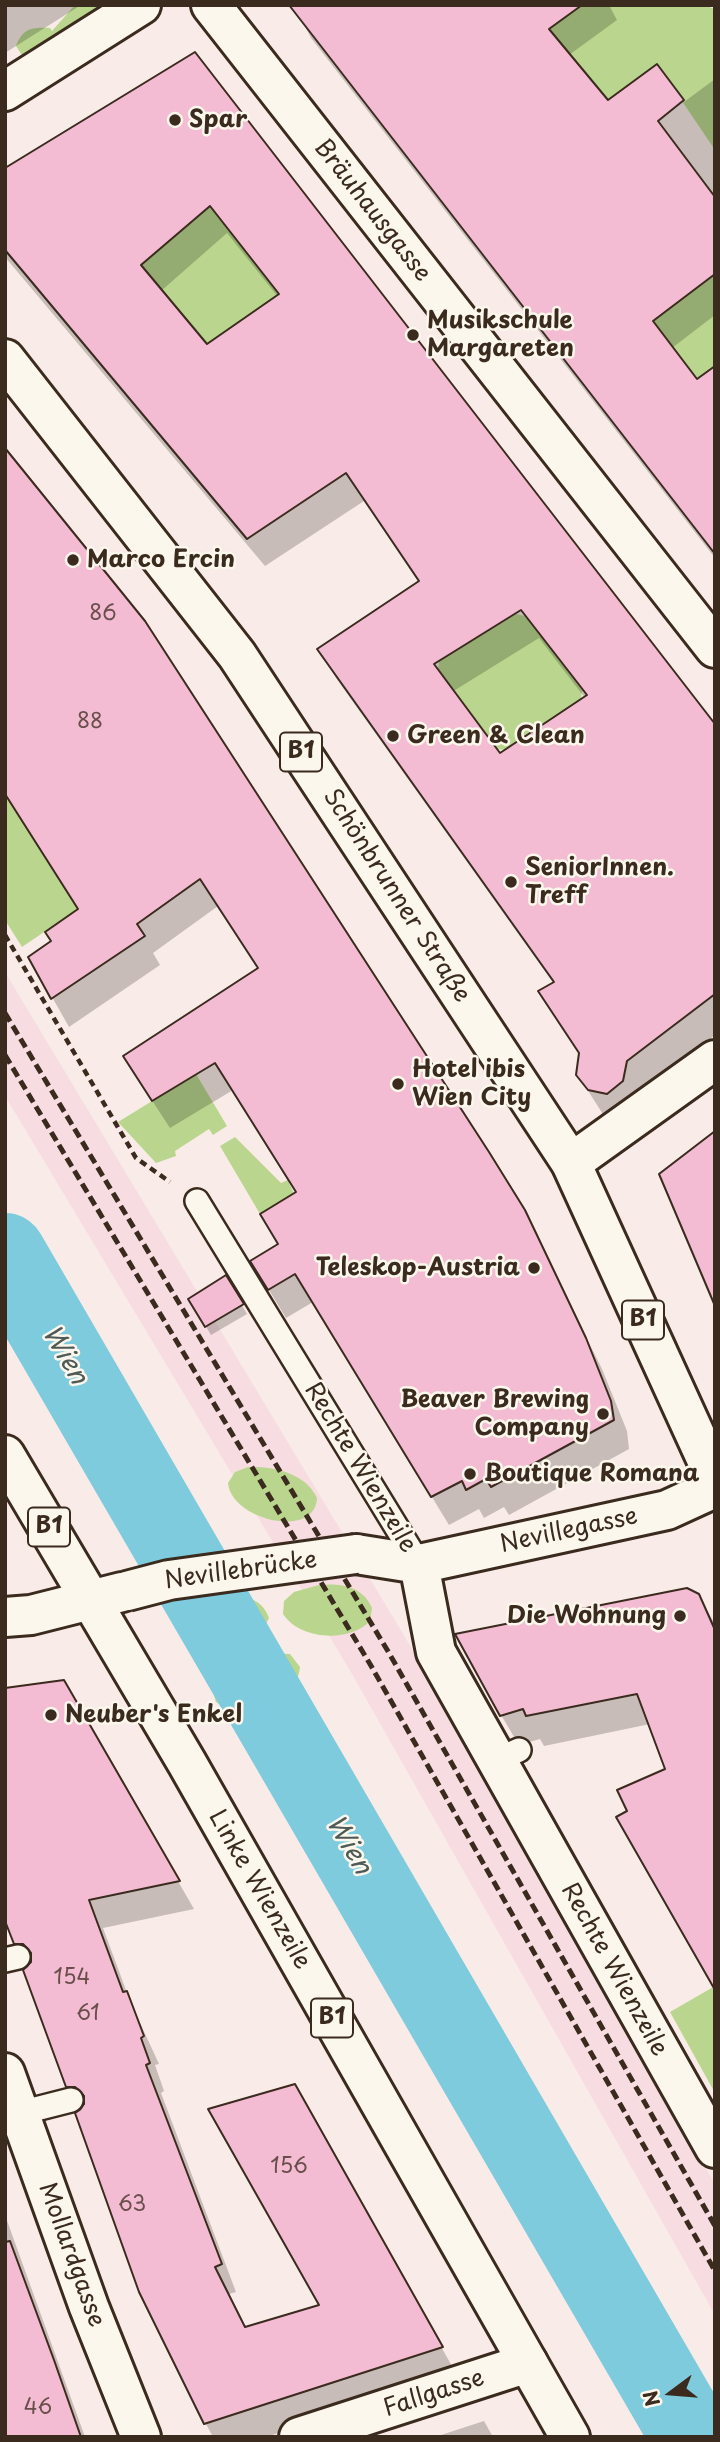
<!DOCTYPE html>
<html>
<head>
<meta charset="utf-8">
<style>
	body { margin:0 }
	#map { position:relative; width:720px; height:2442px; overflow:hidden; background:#f9ebe7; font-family:"Playpen Sans",sans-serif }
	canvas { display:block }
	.frame { position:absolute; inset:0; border:7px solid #3b2a1e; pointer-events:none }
	.north { position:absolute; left:636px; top:2358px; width:70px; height:70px; -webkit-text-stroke:5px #fbf7ec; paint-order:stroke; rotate:254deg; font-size:19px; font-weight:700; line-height:28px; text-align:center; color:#3b2a1e }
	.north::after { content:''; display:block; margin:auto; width:24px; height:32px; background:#3b2a1e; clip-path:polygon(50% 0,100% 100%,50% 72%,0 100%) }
</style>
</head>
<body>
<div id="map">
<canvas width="720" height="2442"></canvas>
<div class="frame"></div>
<div class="north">N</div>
</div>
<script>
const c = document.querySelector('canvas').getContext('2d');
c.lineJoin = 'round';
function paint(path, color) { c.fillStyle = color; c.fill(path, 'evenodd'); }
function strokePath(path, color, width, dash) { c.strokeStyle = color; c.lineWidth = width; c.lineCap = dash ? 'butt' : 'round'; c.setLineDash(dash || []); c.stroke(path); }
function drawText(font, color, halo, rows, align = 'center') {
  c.font = font + ' "Playpen Sans",sans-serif'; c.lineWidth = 5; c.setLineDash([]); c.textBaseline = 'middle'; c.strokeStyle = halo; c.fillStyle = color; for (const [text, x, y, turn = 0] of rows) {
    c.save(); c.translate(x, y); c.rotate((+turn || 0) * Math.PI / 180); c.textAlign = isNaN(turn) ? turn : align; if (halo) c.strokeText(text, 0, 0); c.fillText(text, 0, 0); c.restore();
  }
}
paint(new Path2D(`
	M5,972l403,670 307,542v131l-363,-641 -347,-578z`), '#f7dde1');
paint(new Path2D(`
	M75,5h39l-89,55 -9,-14c7,-18 16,-19 34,-18l2,3z
	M582,5h123l9,4 1,141 -58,-86 -49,36 -59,-71z
	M184,160l46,72 49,62 -72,50 -66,-79 23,-20z
	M715,274v92l-18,13 -44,-58z
	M516,614l9,2 57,74 -1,9 -76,51 -8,-1 -59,-79 1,-9z
	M5,794l73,115 -56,38 -17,-27z
	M196,1074l31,52 -14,9 -4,-6 -34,22 1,5 -20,7 -38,-41z
	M235,1137l46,46 7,-3 6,14 -34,20 -40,-68z
	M248,1467c25,-1 58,6 69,31 -2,42 -86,22 -89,-15l7,-11z
	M319,1585c21,-2 44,1 53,23l-2,13c-21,22 -70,19 -87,-7l1,-13 10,-9z
	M222,1593c19,2 40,4 47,25l-8,15c-25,14 -54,15 -78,0l-4,-15 5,-13 17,-9z
	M263,1653l27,1 10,13c-3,35 -56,54 -84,35l-4,-14c7,-22 30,-31 51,-35z
	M715,1986v107l-45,-81z`), '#bad68e');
paint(new Path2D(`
	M5,5h76l-76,48z
	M294,5h315l8,15 -48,35 39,47 49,-35 27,35 31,-23v236l-43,33 25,33 18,-4v181l-404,-520z
	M194,55l521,672v308l-109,84 -28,-44 2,-20 -23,-35 -3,-36 -218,-306 -16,-28 99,-67 -55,-82 -99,65 -260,-309v-87zM227,233l51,64 -71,49 -46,-55zM539,638l46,60 -85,58 -48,-64z
	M5,451l519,761 78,157 25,62 2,18 -120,66 -5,-8 -20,11 -5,-9 -30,16 -136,-223 -27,16 -34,-56 28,-17 17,-51 -64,-104 -63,38 -28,-43 117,-116 -41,-63 -65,47 7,12 -91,62 -39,-69 23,-16 26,-32z
	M226,1278l21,36 -36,21 -21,-36z
	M698,1595l17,29v362l-86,-175 39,-41 -18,-46 -106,22 -4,-7 -21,6 -18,-30z
	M63,1682l131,227 -91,19 27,73 29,63 -4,1 9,26 -3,2 75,199 -7,2 17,35 75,-23 -27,-220 163,289 -191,62h-53l-7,-13 -66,-132 -59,-182 -14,-24 -38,-119 -14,-24z
	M5,2215l80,222h-80z
	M484,2421l9,16h-58z`), '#0003');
strokePath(new Path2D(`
	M5,1254l687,1183`), '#7ecbdd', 82);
const building = new Path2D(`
	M289,5h293l-33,24 59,71 49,-36 27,36 -26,21 57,76v77l-62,47 44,58 18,-13v188z
	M195,52l520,672v270l-88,67 -4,20 -16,13 -19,-4 -12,-15 3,-22 -41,-62 16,-9 -237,-333 102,-68 -73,-108 -99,66 -242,-289v-82zM210,206l69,88 -72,50 -66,-79zM521,610l66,85 -87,58 -66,-89z
	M5,448l140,173 344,531 36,58 61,128 25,63 3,19 -123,67 -5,-8 -20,11 -4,-9 -31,16 -136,-223 -27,16 -18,-29 28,-17 -18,-30 36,-22 -81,-129 -63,38 -29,-45 135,-88 -58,-89 -63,45 8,12 -94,63 -23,-42 23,-16 -6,-9 33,-23 -73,-115z
	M715,1131v175l-56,-132z
	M226,1275l18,29 -39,23 -17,-28z
	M687,1588l12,6 16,36v360l-99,-173 11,-6 -10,-21 48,-21 -28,-75 -111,22 -3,-7 -23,7 -45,-82z
	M64,1680l116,201 -91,19 34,92 4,-1 17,45 -3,2 9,25 -4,2 76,199 -7,3 30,60 74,-22 -111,-196 87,-25 148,263 -239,77 -65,-132 -64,-179 9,-9v-8l-9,-9h-9l-43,-117 8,-8v-9l-8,-9h-9l-9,-23v-233z
	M10,2241l44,119 27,77h-76v-195z`);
paint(building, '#f3bcd3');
strokePath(building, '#3b2a1e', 2);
const lane = new Path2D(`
	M197,1201l222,363
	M497,1760l22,-10
	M5,1960l13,-3
	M20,2113l51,-13`);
const street = new Path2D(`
	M211,5l504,643
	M571,1163l144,-103
	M356,1554l63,10 248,-54 48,-22
	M419,1564l17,88 279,496
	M5,1617l26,-2 91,-23
	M5,2073l84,234 52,130
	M299,2437l229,-74`);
const secondary = new Path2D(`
	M5,91l136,-86`);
const primary = new Path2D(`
	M5,359l232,296 334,508 144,315
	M5,1455l182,308 383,674`);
strokePath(lane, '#3b2a1e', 28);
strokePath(street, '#3b2a1e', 44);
strokePath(secondary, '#3b2a1e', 44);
strokePath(primary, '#3b2a1e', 44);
strokePath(new Path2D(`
	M5,935l131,223 34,24`), '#3b2a1e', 4.5, [7, 5]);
strokePath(lane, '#fbf7ec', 23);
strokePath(street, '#fbf7ec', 38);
strokePath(secondary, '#fbf7ec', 38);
strokePath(primary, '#fbf7ec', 38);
strokePath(new Path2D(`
	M5,1013l384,640 326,573
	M5,1055l365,609 345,607`), '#3b2a1e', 5, [10, 5]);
const streetBridge = new Path2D(`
	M127,1591l42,-11 187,-26`);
strokePath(streetBridge, '#3b2a1e', 44, []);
strokePath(streetBridge, '#fbf7ec', 38);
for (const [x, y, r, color] of [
	[175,120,7,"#3b2a1e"],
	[413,335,7,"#3b2a1e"],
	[73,560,7,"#3b2a1e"],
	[393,736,7,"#3b2a1e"],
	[511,882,7,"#3b2a1e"],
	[398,1084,7,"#3b2a1e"],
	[534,1268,7,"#3b2a1e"],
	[603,1414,7,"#3b2a1e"],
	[470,1474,7,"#3b2a1e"],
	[680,1616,7,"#3b2a1e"],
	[51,1715,7,"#3b2a1e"]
]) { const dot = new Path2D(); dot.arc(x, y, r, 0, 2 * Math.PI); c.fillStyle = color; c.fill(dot); strokePath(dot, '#fbf7ec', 2.5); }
drawText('21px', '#694e4b', null, [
	["86",103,614],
	["88",90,722],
	["154",72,1978],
	["61",88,2014],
	["156",289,2167],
	["63",132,2205],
	["46",38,2408]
]);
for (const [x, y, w] of [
	[301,752,42],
	[643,1320,42],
	[49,1527,42],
	[332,2018,42]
]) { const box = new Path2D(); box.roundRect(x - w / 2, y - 19.5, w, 39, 5); c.fillStyle = '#fbf7ec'; c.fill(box); strokePath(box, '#3b2a1e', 2); }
drawText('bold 23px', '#3b2a1e', null, [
	["B1",301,752],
	["B1",643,1320],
	["B1",49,1527],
	["B1",332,2018]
]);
drawText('bold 24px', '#3b2a1e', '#fbf7ec', [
	["Spar",189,120],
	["Musikschule",427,321],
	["Margareten",427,349],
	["Marco Ercin",87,560],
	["Green & Clean",407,736],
	["SeniorInnen.",525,868],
	["Treff",525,896],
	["Hotel ibis",412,1070],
	["Wien City",412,1098],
	["Teleskop-Austria",520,1268,"right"],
	["Beaver Brewing",589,1400,"right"],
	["Company",589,1428,"right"],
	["Boutique Romana",484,1474],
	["Die Wohnung",666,1616,"right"],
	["Neuber's Enkel",65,1715]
], 'left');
drawText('24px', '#3b2a1e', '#fbf7ec', [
	["Bräuhausgasse",372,211,52],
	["Schönbrunner Straße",396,896,57],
	["Rechte Wienzeile",360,1468,59],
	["Nevillegasse",569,1531,-12],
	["Nevillebrücke",241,1571,-8],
	["Linke Wienzeile",259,1890,60],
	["Rechte Wienzeile",614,1970,61],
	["Mollardgasse",71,2255,70],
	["Fallgasse",434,2394,-18]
]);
drawText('italic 26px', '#4f5a57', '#fbf7ec', [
	["Wien",64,1355,60],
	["Wien",348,1845,60]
]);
</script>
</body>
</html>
